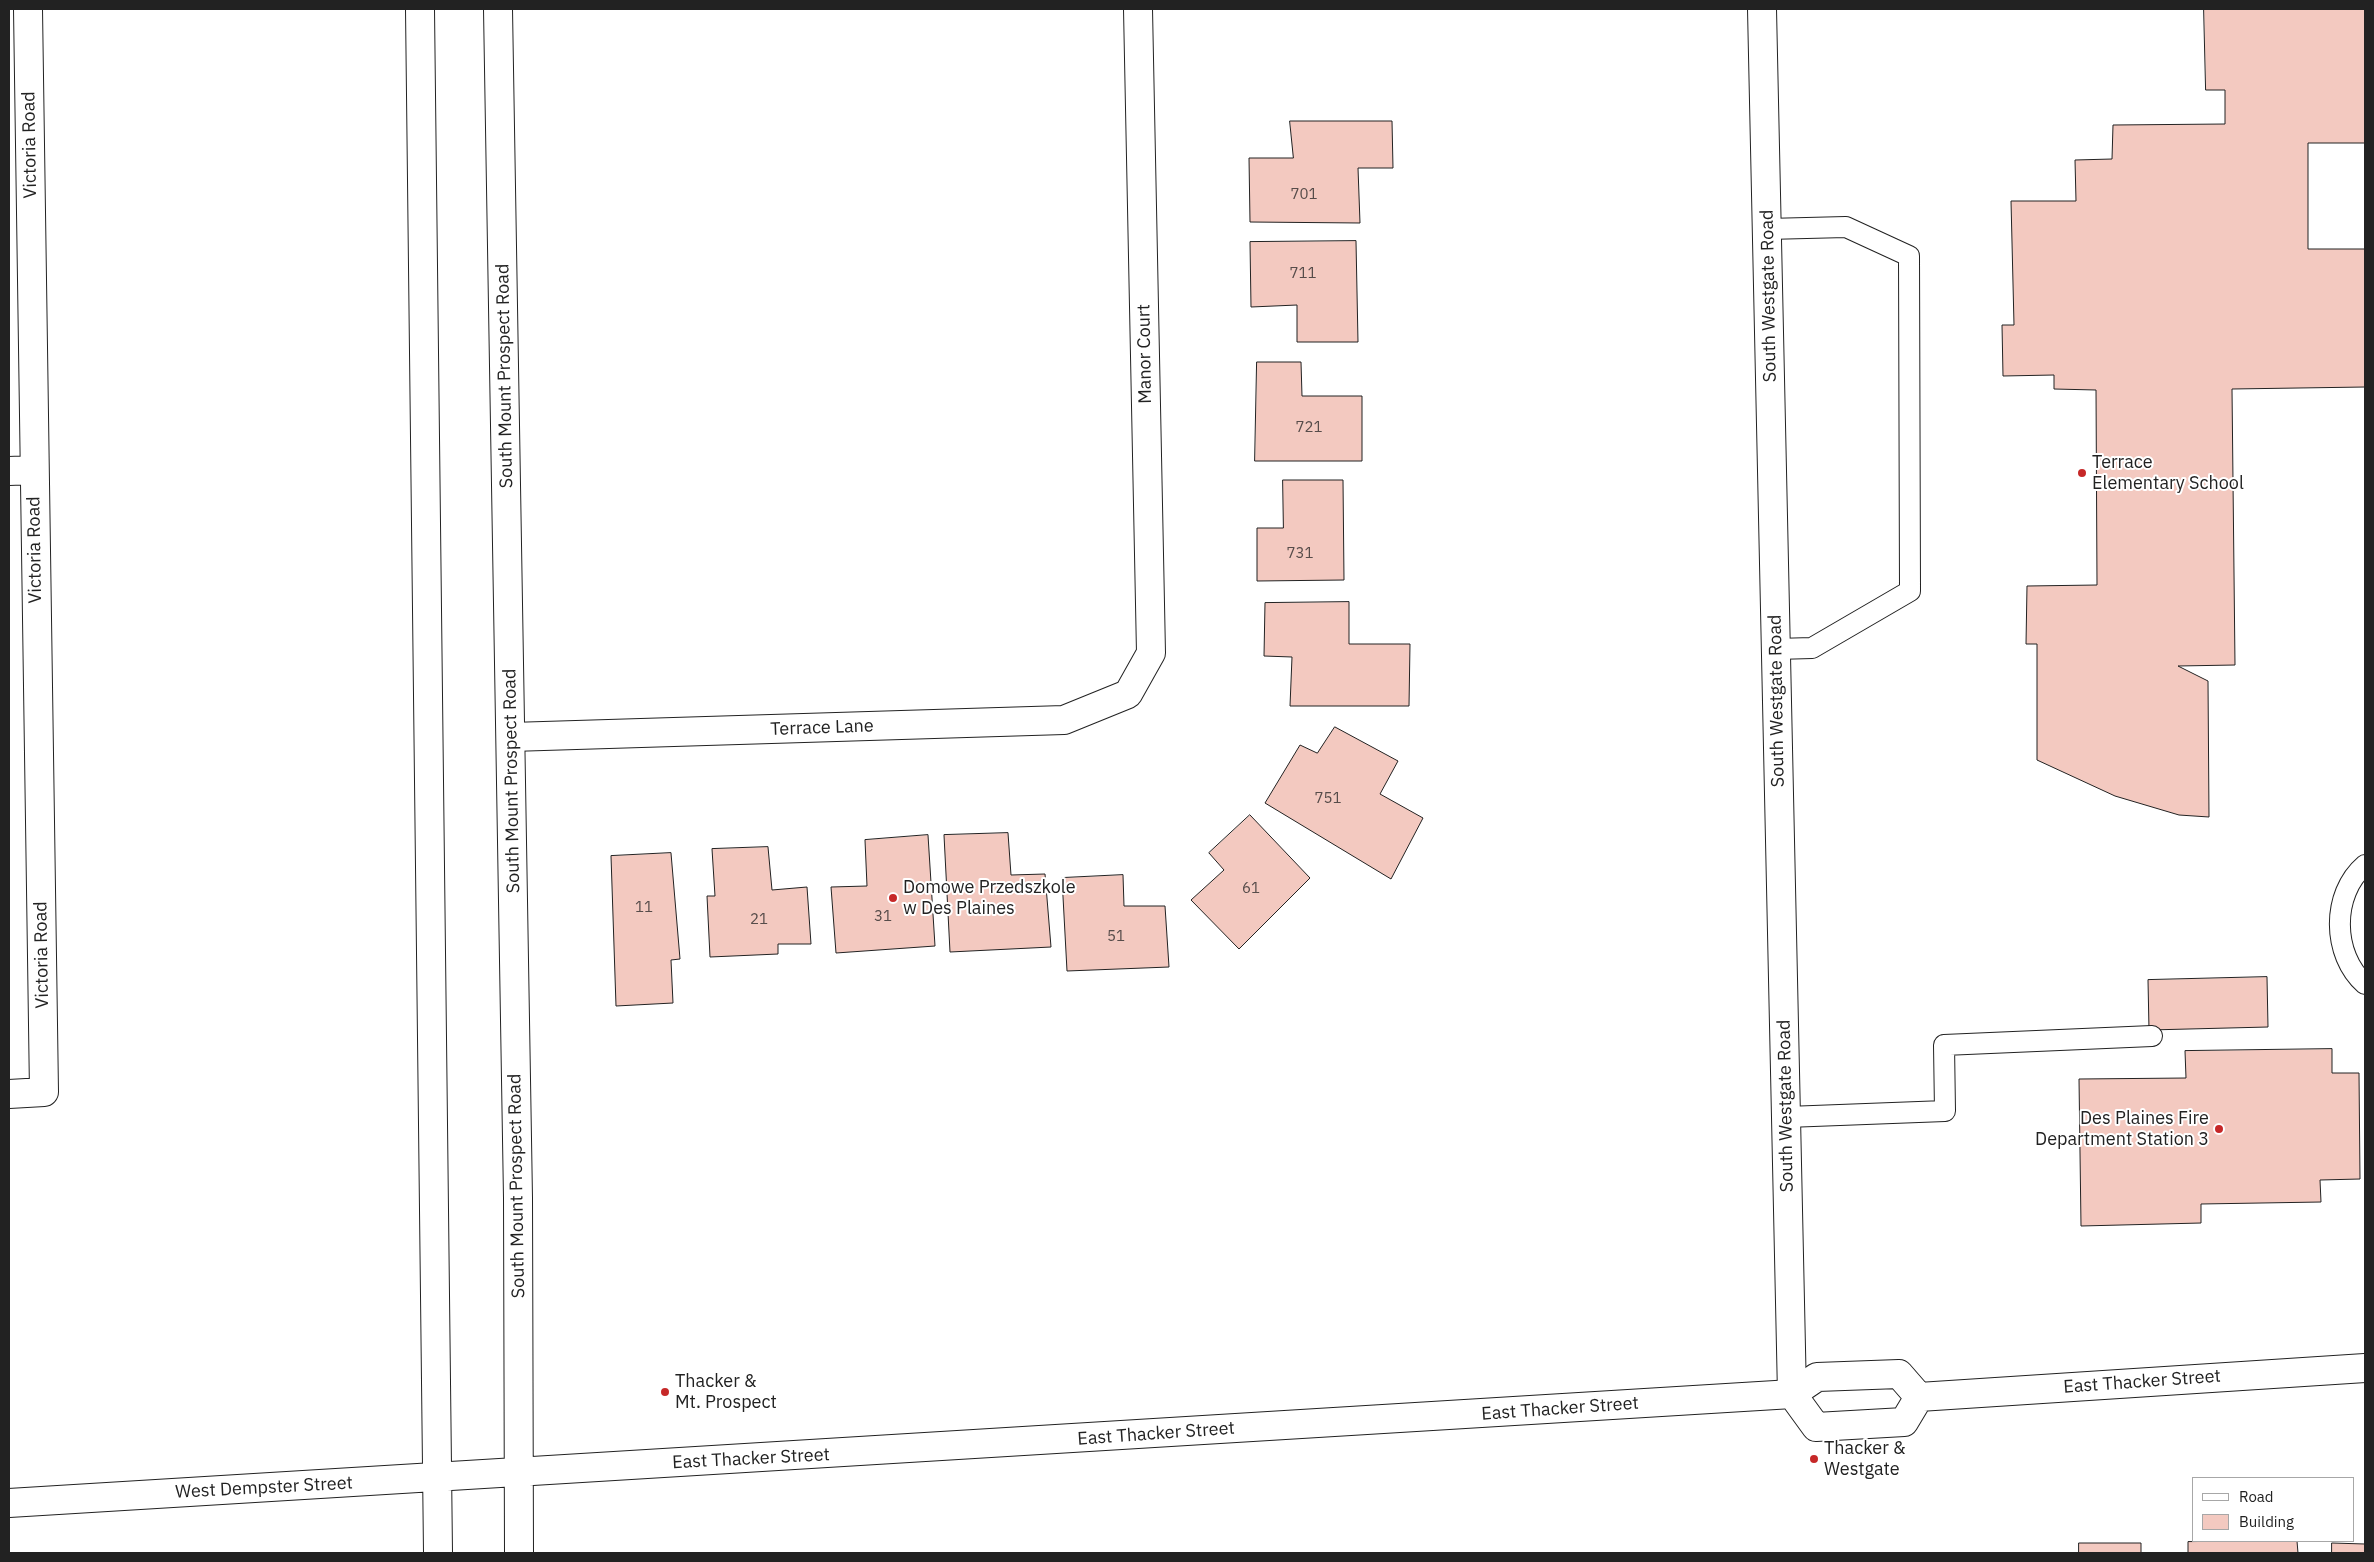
<!DOCTYPE html>
<html>
<head>
<meta charset="utf-8">
<style>
	body { margin:0 }
	#map { position:relative; width:2374px; height:1562px; overflow:hidden; background:#fff; font-family:"IBM Plex Sans",sans-serif }
	canvas { display:block }
	.frame { position:absolute; inset:0; border:10px solid #222; pointer-events:none }
	.legend { position:absolute; left:2192px; top:1477px; width:162px; height:65px; box-sizing:border-box; background:#fff; border:1px solid #a7a7a7; margin:0; padding:6px 9px; list-style:none; font-size:15px; color:#222 }
	.legend li { display:flex; align-items:center; gap:10px; height:25px }
	.legend b { width:25px; border:1px solid #a7a7a7 }
</style>
</head>
<body>
<div id="map">
<canvas width="2374" height="1562"></canvas>
<div class="frame"></div>
<ul class="legend">
<li><b style="height:6px;background:#fff"></b>Road</li>
<li><b style="height:14px;background:#f3c9c0"></b>Building</li>
</ul>
</div>
<script>
const c = document.querySelector('canvas').getContext('2d');
c.lineJoin = 'round';
function paint(path, color) { c.fillStyle = color; c.fill(path, 'evenodd'); }
function strokePath(path, color, width, dash) { c.strokeStyle = color; c.lineWidth = width; c.lineCap = dash ? 'butt' : 'round'; c.setLineDash(dash || []); c.stroke(path); }
function drawText(font, color, halo, rows, align = 'center') {
  c.font = font + ' "IBM Plex Sans",sans-serif'; c.lineWidth = 4; c.setLineDash([]); c.textBaseline = 'middle'; c.strokeStyle = halo; c.fillStyle = color; for (const [text, x, y, turn = 0] of rows) {
    c.save(); c.translate(x, y); c.rotate((+turn || 0) * Math.PI / 180); c.textAlign = isNaN(turn) ? turn : align; if (halo) c.strokeText(text, 0, 0); c.fillText(text, 0, 0); c.restore();
  }
}
const building = new Path2D(`
	M2204,9h161v134h-57v106h57v138l-133,2 3,276 -57,1 30,15 1,136 -30,-2 -64,-19 -78,-36v-116h-11l1,-58 70,-1 -1,-195 -42,-1v-14l-51,1 -1,-51h12l-3,-124h65l-1,-41 37,-1 1,-34 112,-1v-34h-19z
	M1290,121h102l1,47h-35l2,55 -110,-1 -1,-64h44z
	M1356,241l2,101h-61v-37l-46,2 -1,-65z
	M1257,362h44l1,34h60v65h-107z
	M1283,480h60l1,100 -87,1v-53h26z
	M1349,602v42h61l-1,62h-119l2,-49 -28,-1 1,-53z
	M1335,727l63,34 -18,33 43,24 -32,61 -126,-76 35,-58 17,8z
	M1250,815l60,63 -71,71 -48,-49 33,-30 -15,-17z
	M1008,833l3,42 34,-1 6,73 -101,5 -6,-117z
	M928,835l7,111 -99,7 -5,-66 36,-1 -2,-46z
	M768,847l4,43 35,-3 4,57h-33v10l-68,3 -3,-61h8l-3,-47z
	M671,853l9,106 -9,1 2,43 -57,3 -5,-150z
	M1123,875l1,31h41l4,61 -102,4 -5,-93z
	M2267,977l1,50 -119,3 -1,-50z
	M2332,1049v24h27l1,106 -40,1 1,22 -120,2v19l-120,3 -2,-147 107,-1 -1,-27z
	M2297,1541l1,12h-110v-11z
	M2079,1543h62v10h-62z
	M2332,1543l33,1v9h-33z`);
paint(building, '#f3c9c0');
strokePath(building, '#222', 1);
const service = new Path2D(`
	M1767,229l79,-2 63,29 1,335 -98,57 -36,1
	M2365,865c-34,29 -33,90 0,119
	M1787,1117l158,-6 -1,-66 208,-9`);
const minor = new Path2D(`
	M1762,9l30,1385
	M9,471l25,-1
	M511,737l553,-17 64,-26 23,-41 -13,-644
	M9,1094l35,-2 -16,-1083`);
const secondary = new Path2D(`
	M420,9l18,1544
	M498,9l20,1189 1,355
	M1792,1394l24,33 88,-5 15,-25
	M1919,1397l446,-29
	M9,1503l1783,-109 25,-17 82,-3 20,23`);
strokePath(service, '#222', 22);
strokePath(minor, '#222', 30);
strokePath(secondary, '#222', 30);
strokePath(service, '#fff', 20);
strokePath(minor, '#fff', 28);
strokePath(secondary, '#fff', 28);
for (const [x, y, r, color] of [
	[2082,473,5,"#c62828"],
	[893,898,5,"#c62828"],
	[2219,1129,5,"#c62828"],
	[665,1392,5,"#c62828"],
	[1814,1459,5,"#c62828"]
]) { const dot = new Path2D(); dot.arc(x, y, r, 0, 2 * Math.PI); c.fillStyle = color; c.fill(dot); strokePath(dot, '#fff', 2); }
drawText('15px', '#564c4a', null, [
	["701",1304,195],
	["711",1303,274],
	["721",1309,428],
	["731",1300,554],
	["751",1328,799],
	["61",1251,889],
	["11",644,908],
	["31",883,917],
	["21",759,920],
	["51",1116,937]
]);
drawText('18px', '#222', '#fff', [
	["Victoria Road",30,145,-91],
	["South Westgate Road",1769,296,-91],
	["Manor Court",1145,354,-91],
	["South Mount Prospect Road",505,376,-91],
	["Victoria Road",35,550,-91],
	["South Westgate Road",1777,701,-91],
	["Terrace Lane",822,728,-2],
	["South Mount Prospect Road",512,781,-91],
	["Victoria Road",42,955,-91],
	["South Westgate Road",1786,1106,-91],
	["South Mount Prospect Road",517,1186,-91],
	["East Thacker Street",2142,1382,-4],
	["East Thacker Street",1560,1409,-4],
	["East Thacker Street",1156,1434,-4],
	["East Thacker Street",751,1459,-3],
	["West Dempster Street",264,1488,-3]
]);
drawText('18px', '#222', '#fff', [
	["Terrace",2092,463],
	["Elementary School",2092,484],
	["Domowe Przedszkole",903,888],
	["w Des Plaines",903,909],
	["Des Plaines Fire",2209,1119,"right"],
	["Department Station 3",2209,1140,"right"],
	["Thacker &",675,1382],
	["Mt. Prospect",675,1403],
	["Thacker &",1824,1449],
	["Westgate",1824,1470]
], 'left');
</script>
</body>
</html>
